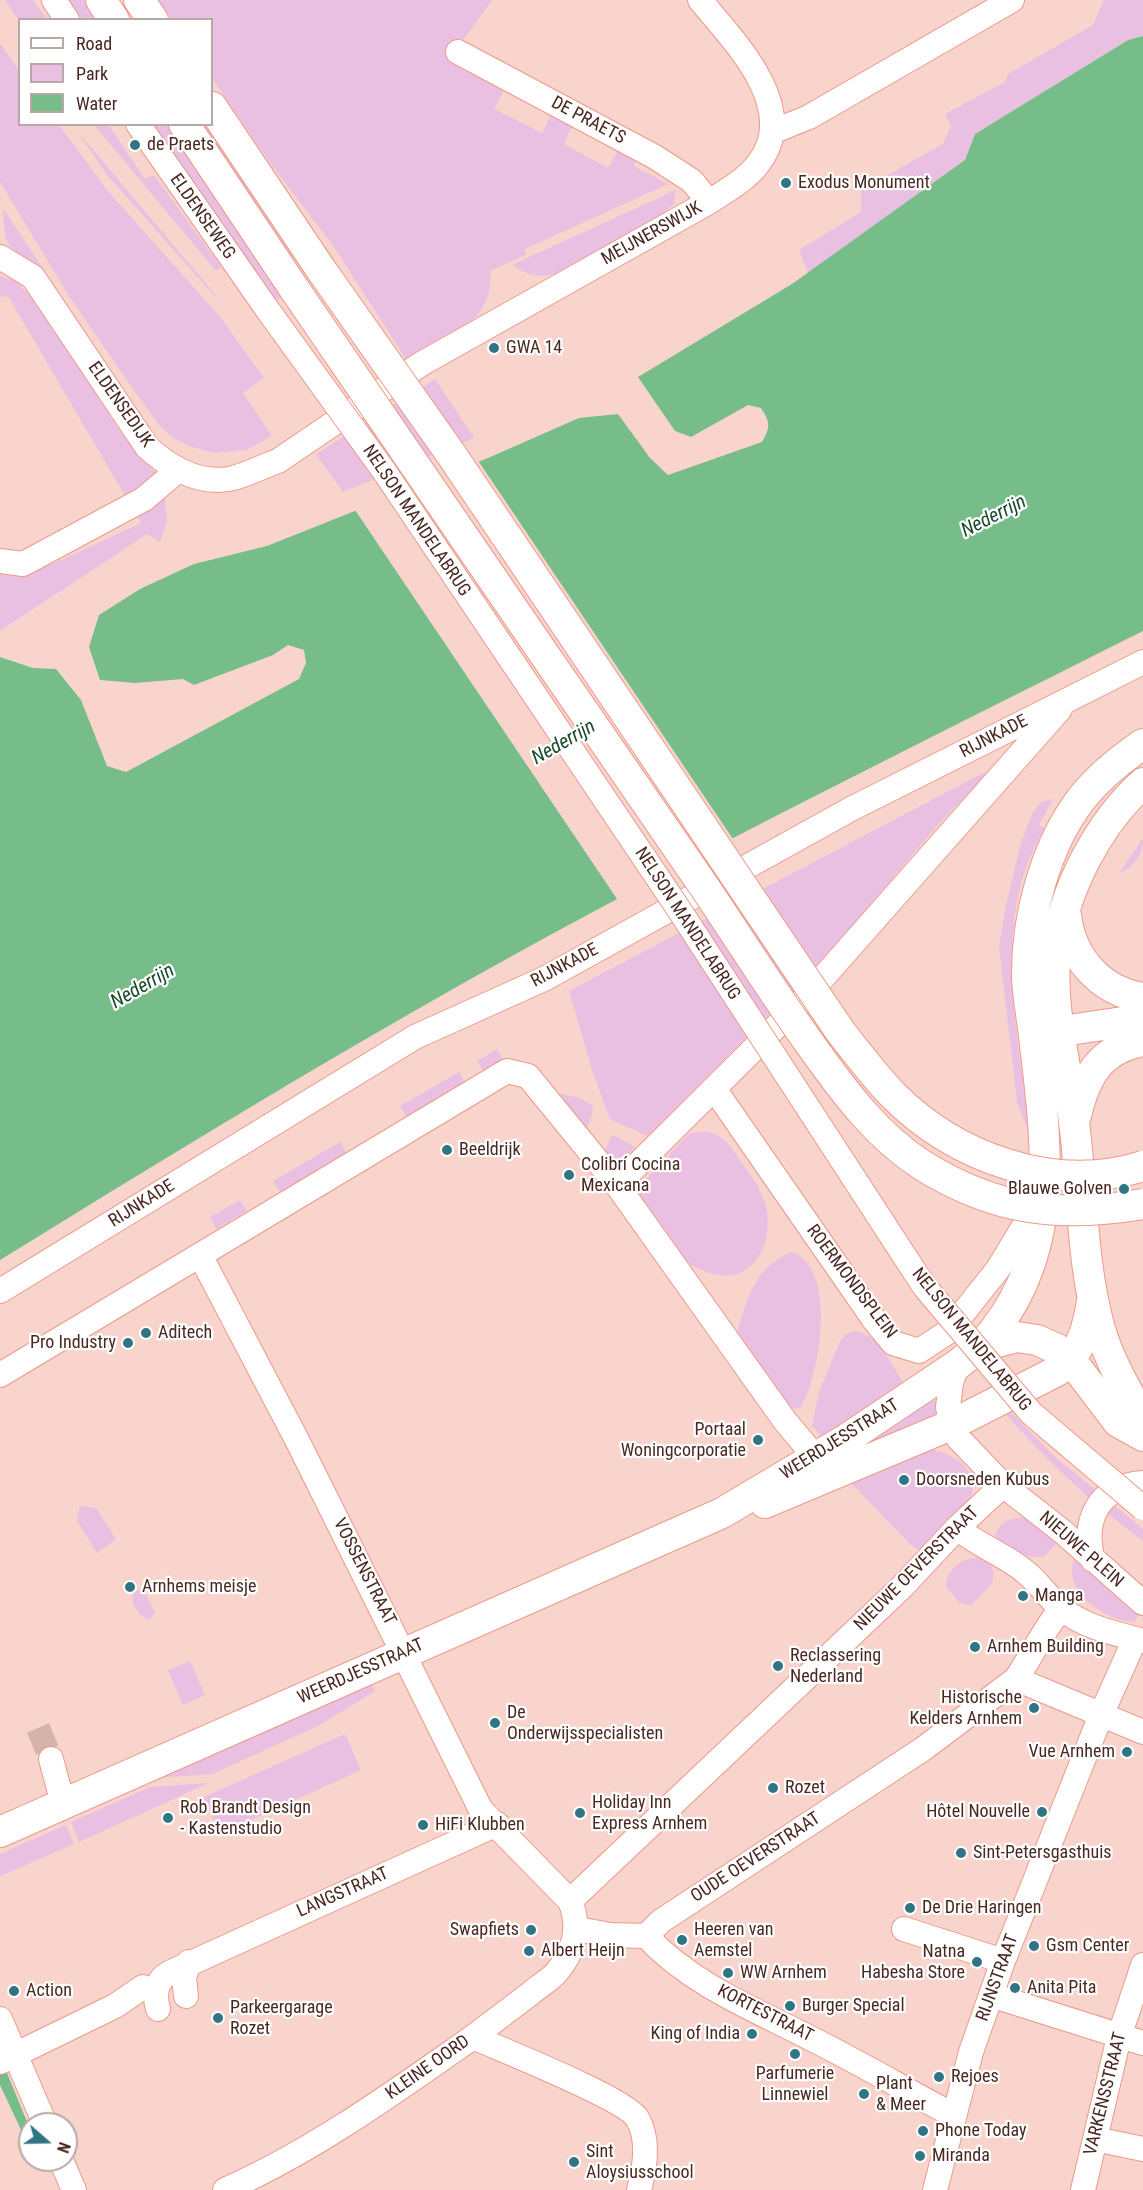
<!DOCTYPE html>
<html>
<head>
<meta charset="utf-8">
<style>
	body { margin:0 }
	#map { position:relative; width:1143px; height:2190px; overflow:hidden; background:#f8d4cd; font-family:"Roboto Condensed",sans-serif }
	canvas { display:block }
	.legend { position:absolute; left:18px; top:18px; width:195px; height:108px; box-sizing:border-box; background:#fff; border:2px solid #b6a9a6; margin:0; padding:8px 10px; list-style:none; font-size:18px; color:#492821 }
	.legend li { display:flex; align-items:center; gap:12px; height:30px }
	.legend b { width:30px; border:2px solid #b6a9a6 }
	.north { position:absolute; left:18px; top:2112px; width:60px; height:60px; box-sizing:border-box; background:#fff; border:2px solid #b6a9a6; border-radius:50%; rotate:110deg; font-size:16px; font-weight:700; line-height:24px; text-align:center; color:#492821 }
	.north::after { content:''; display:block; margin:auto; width:21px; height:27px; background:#307583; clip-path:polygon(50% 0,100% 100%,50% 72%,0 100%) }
</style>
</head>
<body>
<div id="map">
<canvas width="1143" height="2190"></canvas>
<ul class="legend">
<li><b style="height:8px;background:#fff"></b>Road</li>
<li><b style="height:16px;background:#e9c0e2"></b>Park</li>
<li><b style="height:16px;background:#76bd8a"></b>Water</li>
</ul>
<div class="north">N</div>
</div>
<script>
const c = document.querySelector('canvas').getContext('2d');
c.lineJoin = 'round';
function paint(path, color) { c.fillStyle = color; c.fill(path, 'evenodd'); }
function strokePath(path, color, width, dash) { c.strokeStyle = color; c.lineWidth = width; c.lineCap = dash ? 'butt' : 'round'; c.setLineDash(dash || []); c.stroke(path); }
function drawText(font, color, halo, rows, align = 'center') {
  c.font = font + ' "Roboto Condensed",sans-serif'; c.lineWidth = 4.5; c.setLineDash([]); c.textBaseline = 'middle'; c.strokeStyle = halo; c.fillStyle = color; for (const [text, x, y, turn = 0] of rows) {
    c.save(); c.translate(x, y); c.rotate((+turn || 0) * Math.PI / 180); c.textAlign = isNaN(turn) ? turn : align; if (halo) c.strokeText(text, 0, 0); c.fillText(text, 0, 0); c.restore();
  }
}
paint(new Path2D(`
	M5,0h28l14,19 -28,2z
	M68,0h19l12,20 -19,-1z
	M158,0h334l-29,40 -12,23 53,27 -10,19 48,24 9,-18 21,11 -8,18 44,24 10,-18 18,10 -2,6 34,18 -141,64 -3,2 3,4 -37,17c5,53 -45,66 -84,88l-72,-112 -64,-84 -58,-85v-58l-41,-1z
	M1104,0h39v36l-16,4 -152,94 -10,26 -157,113 -9,-23 62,-38v-22l82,-46 8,-18 -6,-12 60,-32 3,-8 85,-49z
	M0,43l19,28 1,53 39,1 48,65 114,128 43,60 -21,15 29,43 -26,14 -32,3 -25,-7 -16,-8 -15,-14 -41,-58 -48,-70 -69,-114z
	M212,124l84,132 -5,3 -92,-134z
	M94,125h15l36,54 9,-4 67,92 -5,4z
	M150,125h20l51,73 -3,4 64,94 -7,5z
	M77,131l137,162 6,9 -113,-127z
	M676,190l-2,14 -12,10 -102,58c-18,7 -32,4 -48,-7z
	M3,208l41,62c-36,-26 -39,-15 -41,-62z
	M0,276l16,5 24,26 83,129 40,45 4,39 -7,22 -13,-8 -147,97v-58l55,-10 86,-40 -133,-227 -8,1z
	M435,379l39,59 -131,54 -27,-38z
	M985,772l1,3 -50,52 -114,135 -175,174 -37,-17 -17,-46 -24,-82z
	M1053,799l-14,26 6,3c-57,92 -25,207 -15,308l-13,-34 -18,-156 8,-45 14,-58 12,-31 7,-9z
	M1143,838c0,19 -9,27 -25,37z
	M497,1049l7,13 -20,11 -7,-12z
	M459,1072l8,14 -59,33 -8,-13z
	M556,1093l24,5 12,7 1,8 -8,20z
	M708,1132c17,4 24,16 33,30 10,13 20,27 25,44 9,41 -16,83 -61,65 -8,-3 -18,-7 -24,-13 -16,-16 -31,-46 -44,-65l3,-8 46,-48 5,-4z
	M611,1136h4l20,11c-9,13 -18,15 -32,9z
	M340,1142l8,14 -67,38 -8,-13z
	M240,1200l7,11 -31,18 -6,-12z
	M792,1252c46,17 28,123 9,155l-7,2 -6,-3 -51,-72c9,-35 19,-68 55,-82z
	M855,1331c24,3 37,35 50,54l-83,53 -10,-13 7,-33 21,-51 6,-7z
	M933,1399l3,3 2,14 -33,19 -61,16z
	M1001,1402l53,54 89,73v12c-54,-39 -101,-86 -145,-135z
	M930,1449c29,7 50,21 40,54l-49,48 -9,-5 -66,-68z
	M80,1506l16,2 20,31 -19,14 -20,-32z
	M1028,1518l26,19 2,7 -12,13c-16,1 -40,-5 -49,-21 4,-15 18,-19 33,-18z
	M981,1557c12,4 15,17 10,28l-20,20 -11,-2 -14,-16c1,-20 16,-29 35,-30z
	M1074,1560l11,2 54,50 -4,10c-28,0 -74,-31 -61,-62z
	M139,1590l6,3 10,19 -5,8c-12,-4 -20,-16 -17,-28z
	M190,1661l15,34 -22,10 -15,-35z
	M370,1679l5,12 -55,34 -108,49 -55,4z
	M345,1734l16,36 -141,64 -16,-37z
	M209,1783l-130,59 -8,-20 79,-35z
	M66,1825l8,19 -74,32v-22z`), '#e9c0e2');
paint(new Path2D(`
	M1143,36v595c-227,114 -455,226 -676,350 -158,89 -313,184 -467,279v-603l33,11 23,1 25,31 26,66 19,6 173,-93 7,-16 -2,-13 -16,-5 -15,10 -79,30 -11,-6 -48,4 -35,-3 -11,-33 10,-32 41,-26 54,-25 73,-18 221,-88 91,-40 39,-4 32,44 18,17 94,-33c9,-15 8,-20 -1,-34l-13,-3 -57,32 -16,-6 -37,-54 154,-93 173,-124 10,-26 153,-94z
	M0,2056l30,73v20l-30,-64z`), '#76bd8a');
paint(new Path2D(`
	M477,459l258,383 -116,60 -266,-395z`), '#f8d4cd');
strokePath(new Path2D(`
	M38,1728l13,31`), '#d5b2ab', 24, [24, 12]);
const minor = new Path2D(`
	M54,0l13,20
	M458,52l197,105 37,24 17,21
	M138,124l129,185
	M772,132l37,-15 203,-117
	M0,257l33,20 114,170c22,20 50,37 82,32 16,-3 34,-13 49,-18l143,-97 288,-162c20,-13 43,-25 55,-47 31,-54 -33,-117 -64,-155
	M0,561l23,3 121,-65 33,-28
	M715,1090l160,231 18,22 26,8 29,-19 50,-63 43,-71
	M617,1185l188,-187 255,-289
	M200,1255l98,187 183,368 89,91c11,26 4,51 -14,72 -6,7 -17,13 -25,20 -21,16 -43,33 -65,49 -77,54 -155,110 -241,148
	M0,1291l415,-254 131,-59 305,-169 292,-147
	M957,1365l-6,18 -3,24 3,18 8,14 44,46 60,47 80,71
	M0,1375l507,-304 21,5 89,109 168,236 41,49
	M957,1528c22,18 46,26 66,42 15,11 25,28 39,39 24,19 53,24 81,32
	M1093,1560c-11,-40 5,-74 50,-77
	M1016,1679c16,-23 27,-49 45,-70
	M51,1759l12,45
	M570,1901l333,-315 54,-58 46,-43
	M577,1929l34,6 35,1c46,49 108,73 166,103 48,24 94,51 141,76
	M904,1929l99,32
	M646,1936l15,-15 262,-172 93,-70 127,53
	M991,1995l152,48
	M186,1996l-2,-18 5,-16
	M158,2009c-4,-14 -3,-28 11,-36l328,-149
	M0,2019l45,105
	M473,2037c29,13 151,61 164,81 13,21 8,50 2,72
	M0,2062l115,-56 28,-19
	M1095,2139l48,10
	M61,2160l13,30
	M935,2190l36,-138 32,-91 98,-246 34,-76
	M1083,2190l36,-153 24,-72`);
const major = new Path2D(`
	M101,0l13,20
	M139,0l14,20
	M212,107l110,164
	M184,124l111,166
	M1143,783c-45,41 -79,106 -87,167 -7,56 11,116 18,172 9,68 7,140 26,207 10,33 26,61 43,90
	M1066,915c5,43 34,76 77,83
	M1042,1034l101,-15
	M1076,1116c9,-40 24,-67 67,-75
	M981,1346c80,-87 67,-193 54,-301 -2,-22 -7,-45 -8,-67 -1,-60 18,-132 55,-180 17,-21 39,-39 61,-54
	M765,1503l186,-78 106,-54c25,-21 30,-39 35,-70
	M0,1832l722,-319 123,-73 112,-75 24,-19 36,-9 20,3 20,9 14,11 47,62 25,14`);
strokePath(minor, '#ed9988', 26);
strokePath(major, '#ed9988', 32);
strokePath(minor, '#fff', 24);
strokePath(major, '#fff', 30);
const minorBridge = new Path2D(`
	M267,309l117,162 294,437 246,378 107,127 112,95`);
const majorBridge = new Path2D(`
	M322,271l129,183 389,577c17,22 33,43 52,63 63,64 163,100 251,72
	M295,290c135,198 270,395 406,592 38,56 74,114 114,169 30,42 63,86 107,114 73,46 138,53 221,39`);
strokePath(minorBridge, '#ed9988', 26, []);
strokePath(majorBridge, '#ed9988', 32, []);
strokePath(minorBridge, '#fff', 24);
strokePath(majorBridge, '#fff', 30);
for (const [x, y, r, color] of [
	[135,145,6,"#307583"],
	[786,183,6,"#307583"],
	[494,348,6,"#307583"],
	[447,1150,6,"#307583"],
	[569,1175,6,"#307583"],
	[1124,1189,6,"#307583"],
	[146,1333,6,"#307583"],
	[128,1343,6,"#307583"],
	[758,1440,6,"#307583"],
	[904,1480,6,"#307583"],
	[130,1587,6,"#307583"],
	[1023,1596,6,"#307583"],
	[975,1647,6,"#307583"],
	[778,1666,6,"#307583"],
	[1034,1708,6,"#307583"],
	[495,1723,6,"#307583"],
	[1127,1752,6,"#307583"],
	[773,1788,6,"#307583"],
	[1042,1812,6,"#307583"],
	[580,1813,6,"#307583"],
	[168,1818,6,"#307583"],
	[423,1825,6,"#307583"],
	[961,1853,6,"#307583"],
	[910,1908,6,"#307583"],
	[531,1930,6,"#307583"],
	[682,1940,6,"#307583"],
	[1034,1946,6,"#307583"],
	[529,1951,6,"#307583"],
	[977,1962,6,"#307583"],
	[728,1973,6,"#307583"],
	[1015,1988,6,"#307583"],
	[14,1991,6,"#307583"],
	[790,2006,6,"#307583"],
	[218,2018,6,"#307583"],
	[752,2034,6,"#307583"],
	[795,2054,6,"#307583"],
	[939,2077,6,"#307583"],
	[864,2094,6,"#307583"],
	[923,2131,6,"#307583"],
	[920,2156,6,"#307583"],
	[574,2162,6,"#307583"]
]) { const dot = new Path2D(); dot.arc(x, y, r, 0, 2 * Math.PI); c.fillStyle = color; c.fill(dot); strokePath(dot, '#fff', 2); }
drawText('18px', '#492821', '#fff', [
	["DE PRAETS",588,121,28],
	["ELDENSEWEG",202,217,55],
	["MEIJNERSWIJK",652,234,-29],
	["ELDENSEDIJK",120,405,55],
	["NELSON MANDELABRUG",416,521,56],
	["RIJNKADE",994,737,-27],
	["NELSON MANDELABRUG",687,924,57],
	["RIJNKADE",565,966,-28],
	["RIJNKADE",142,1204,-32],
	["ROERMONDSPLEIN",851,1282,53],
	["NELSON MANDELABRUG",971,1340,51],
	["WEERDJESSTRAAT",840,1440,-32],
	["NIEUWE PLEIN",1081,1550,41],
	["NIEUWE OEVERSTRAAT",917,1569,-45],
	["VOSSENSTRAAT",364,1572,63],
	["WEERDJESSTRAAT",361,1672,-24],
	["OUDE OEVERSTRAAT",756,1858,-33],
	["LANGSTRAAT",343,1893,-24],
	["RIJNSTRAAT",998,1978,-70],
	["KORTESTRAAT",765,2014,27],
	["KLEINE OORD",428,2068,-35],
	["VARKENSSTRAAT",1106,2094,-76]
]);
drawText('18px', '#492821', '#fff', [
	["de Praets",147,145],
	["Exodus Monument",798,183],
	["GWA 14",506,348],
	["Beeldrijk",459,1150],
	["Colibrí Cocina",581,1165],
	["Mexicana",581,1186],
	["Blauwe Golven",1112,1189,"right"],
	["Aditech",158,1333],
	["Pro Industry",116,1343,"right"],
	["Portaal",746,1430,"right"],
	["Woningcorporatie",746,1451,"right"],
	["Doorsneden Kubus",916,1480],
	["Arnhems meisje",142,1587],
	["Manga",1035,1596],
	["Arnhem Building",987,1647],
	["Reclassering",790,1656],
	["Nederland",790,1677],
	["Historische",1022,1698,"right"],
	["Kelders Arnhem",1022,1719,"right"],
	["De",507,1713],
	["Onderwijsspecialisten",507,1734],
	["Vue Arnhem",1115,1752,"right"],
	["Rozet",785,1788],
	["Holiday Inn",592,1803],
	["Express Arnhem",592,1824],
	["Rob Brandt Design",180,1808],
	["- Kastenstudio",180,1829],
	["Hôtel Nouvelle",1030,1812,"right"],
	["HiFi Klubben",435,1825],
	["Sint-Petersgasthuis",973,1853],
	["De Drie Haringen",922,1908],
	["Swapfiets",519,1930,"right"],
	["Heeren van",694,1930],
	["Aemstel",694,1951],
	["Gsm Center",1046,1946],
	["Albert Heijn",541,1951],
	["Natna",965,1952,"right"],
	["Habesha Store",965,1973,"right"],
	["WW Arnhem",740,1973],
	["Anita Pita",1027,1988],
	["Action",26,1991],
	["Burger Special",802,2006],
	["Parkeergarage",230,2008],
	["Rozet",230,2029],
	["King of India",740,2034,"right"],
	["Parfumerie",795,2074,"center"],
	["Linnewiel",795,2095,"center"],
	["Rejoes",951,2077],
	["Plant",876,2084],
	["& Meer",876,2105],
	["Phone Today",935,2131],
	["Sint",586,2152],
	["Aloysiusschool",586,2173],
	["Miranda",932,2156]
], 'left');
drawText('italic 20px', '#174c2a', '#fff', [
	["Nederrijn",994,517,-27],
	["Nederrijn",564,743,-30],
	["Nederrijn",143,987,-30]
]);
</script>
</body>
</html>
